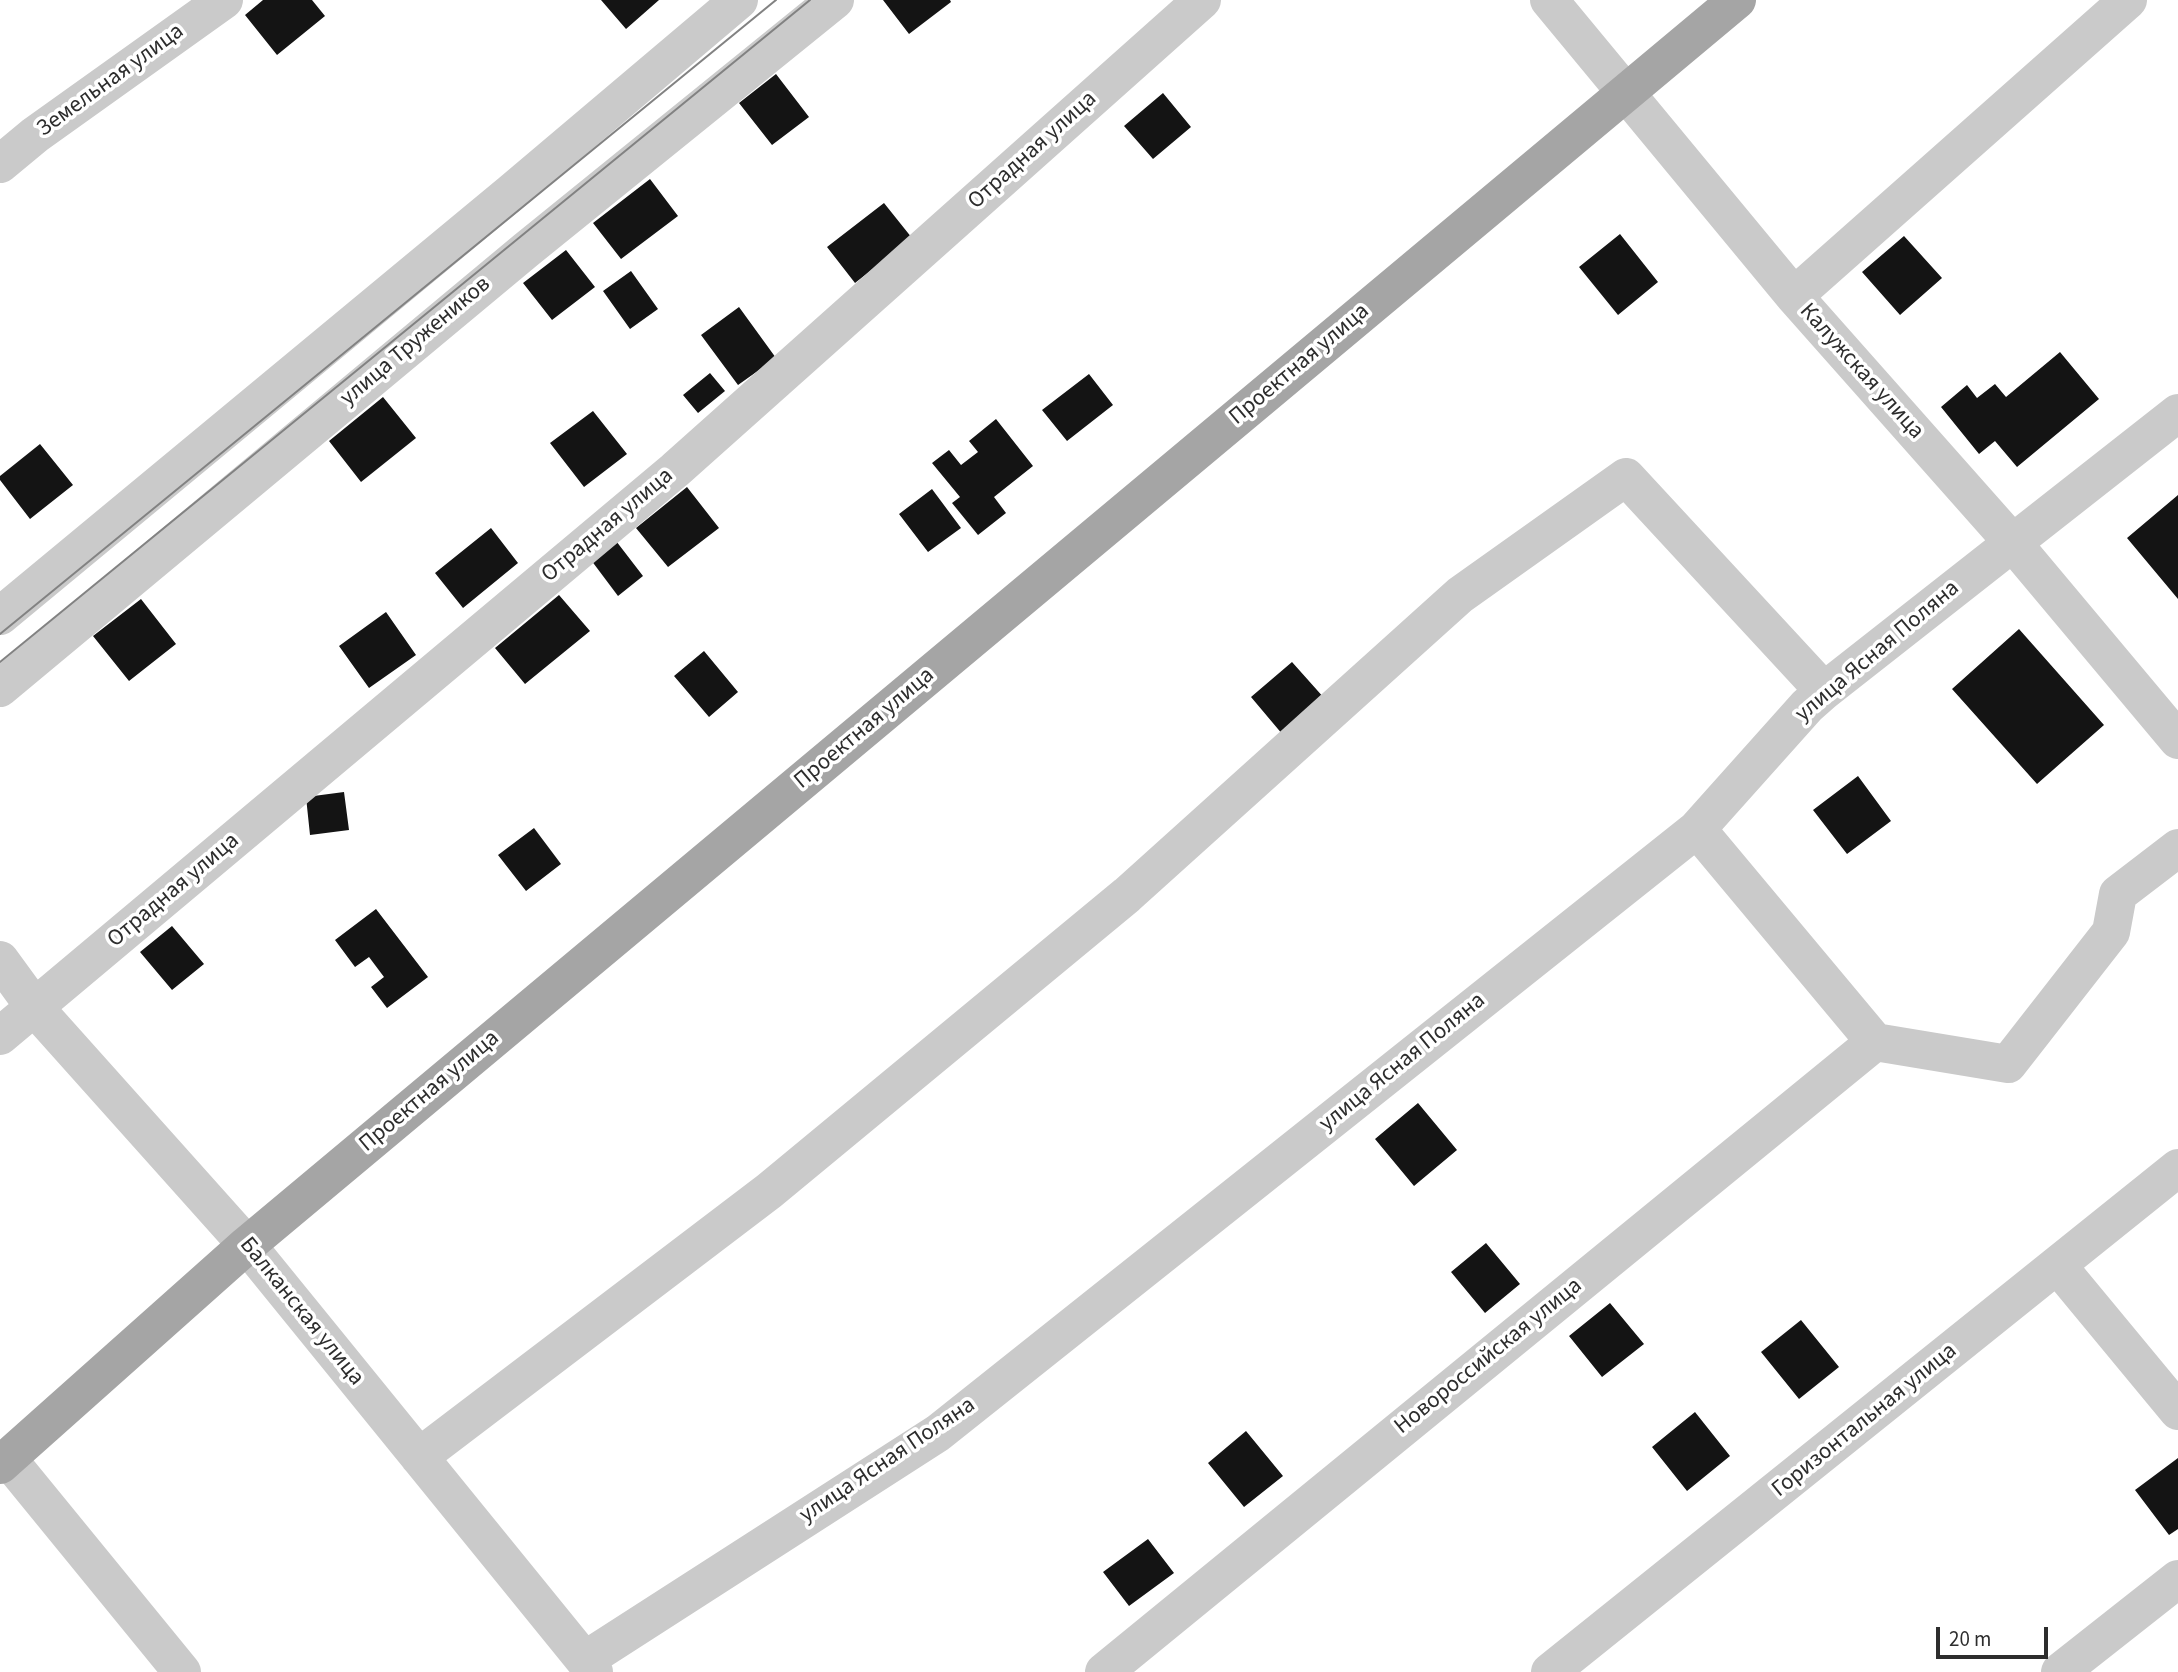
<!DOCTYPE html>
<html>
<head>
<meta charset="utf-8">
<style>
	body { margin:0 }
	#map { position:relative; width:2178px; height:1672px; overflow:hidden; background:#fff; font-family:"Source Sans 3",sans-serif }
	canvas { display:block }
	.scale { position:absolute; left:1936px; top:1627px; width:112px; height:32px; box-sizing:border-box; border:4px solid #2d2d2d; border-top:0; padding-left:9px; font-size:21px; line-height:24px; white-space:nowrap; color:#2d2d2d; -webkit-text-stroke:5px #fff; paint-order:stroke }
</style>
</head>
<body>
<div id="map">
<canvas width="2178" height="1672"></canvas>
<div class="scale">20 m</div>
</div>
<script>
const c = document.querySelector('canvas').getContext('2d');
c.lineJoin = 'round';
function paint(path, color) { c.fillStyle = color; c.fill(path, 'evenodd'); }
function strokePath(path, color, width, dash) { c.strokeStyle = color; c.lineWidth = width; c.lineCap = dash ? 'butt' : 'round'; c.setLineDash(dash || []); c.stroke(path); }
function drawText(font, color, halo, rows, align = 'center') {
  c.font = font + ' "Source Sans 3",sans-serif'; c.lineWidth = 7; c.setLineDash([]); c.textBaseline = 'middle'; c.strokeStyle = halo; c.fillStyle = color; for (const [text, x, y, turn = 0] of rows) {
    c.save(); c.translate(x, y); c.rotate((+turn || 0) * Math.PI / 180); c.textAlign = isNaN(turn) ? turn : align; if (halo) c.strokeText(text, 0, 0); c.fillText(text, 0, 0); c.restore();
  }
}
paint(new Path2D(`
	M263,0h49l13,16 -48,39 -32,-40z
	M601,0h58l-33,29z
	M883,0h67l1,2 -42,32z
	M776,74l33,43 -37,28 -33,-42z
	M1163,93l28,34 -38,32 -29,-33z
	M650,179l28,37 -57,43 -28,-36z
	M884,203l28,35 -57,45 -28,-36z
	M1620,234l38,48 -40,33 -39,-48z
	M1904,236l38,42 -42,37 -38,-43z
	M566,250l29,37 -43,33 -29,-37z
	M631,271l27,38 -28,20 -27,-38z
	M739,307l37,51 -38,27 -37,-50z
	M2060,352l39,47 -82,68 -22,-26 -16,13 -38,-47 26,-22 10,13 18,-14 11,13z
	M710,373l15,18 -27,22 -15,-18z
	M1089,374l24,31 -46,36 -25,-31z
	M383,397l33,41 -55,44 -32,-41z
	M593,411l34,43 -43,33 -34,-44z
	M996,419l37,47 -39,31 12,16 -28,22 -26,-32 8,-6 -28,-34 17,-13 12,15 17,-13 -9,-11z
	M40,444l33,41 -43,34 -30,-39v-4z
	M687,487l32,41 -51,39 -32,-39z
	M932,489l29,39 -33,24 -29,-38z
	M2178,495v104l-51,-61z
	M491,528l27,35 -55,45 -28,-35z
	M613,537l30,39 -25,20 -30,-40z
	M559,595l31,36 -65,53 -30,-36z
	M141,599l35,45 -47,37 -36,-45z
	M386,612l30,43 -47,33 -30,-42z
	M2019,629l85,96 -67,59 -85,-95z
	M704,651l34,41 -29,25 -35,-41z
	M1292,662l33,37 -42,36 -32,-38z
	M1858,776l33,45 -44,33 -34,-44z
	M344,792l5,38 -39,5 -4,-38z
	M534,828l27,36 -35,27 -28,-36z
	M376,909l52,68 -41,31 -16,-21 13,-10 -15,-20 -14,10 -20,-27z
	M172,926l32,38 -32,26 -32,-38z
	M1418,1103l39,47 -43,36 -39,-47z
	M1486,1243l34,41 -35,29 -34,-41z
	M1610,1303l34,41 -42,33 -33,-41z
	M1801,1320l38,47 -40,32 -38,-47z
	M1695,1412l35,44 -43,35 -35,-44z
	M1246,1431l37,45 -39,31 -36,-44z
	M2178,1458v71l-9,6 -34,-45z
	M1148,1539l26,34 -45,33 -26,-34z`), '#141414');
strokePath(new Path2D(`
	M1549,0l245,296 218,246 166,198
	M0,164l35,-29 189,-135
	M1794,296l334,-296
	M0,616l512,-424 227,-192
	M0,688l526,-438 309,-250
	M1697,829l178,213 133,22 103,-132 7,-38 60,-46
	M0,960l35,48 212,237 347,427
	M0,1036l675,-566 527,-470
	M2058,1266l120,145
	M419,1457l350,-266 358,-296 333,-300 166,-118 198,214
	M8,1459l174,213
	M585,1660l353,-227 759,-604 110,-123 17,-15 354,-278
	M1104,1672l771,-630
	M1550,1672l628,-504
	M2060,1672l118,-93`), '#cacaca', 38);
strokePath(new Path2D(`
	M0,1465l247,-220 1490,-1245`), '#a5a5a5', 38);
strokePath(new Path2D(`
	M0,634l776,-634
	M0,662l810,-662`), '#828282', 2);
drawText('23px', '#2d2d2d', '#fff', [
	["Земельная улица",111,81,-36],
	["Отрадная улица",1033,151,-42],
	["улица Тружеников",416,342,-40],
	["Проектная улица",1300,365,-40],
	["Калужская улица",1861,372,48],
	["Отрадная улица",608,526,-40],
	["улица Ясная Поляна",1878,652,-40],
	["Проектная улица",865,729,-40],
	["Отрадная улица",174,891,-40],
	["улица Ясная Поляна",1403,1063,-39],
	["Проектная улица",430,1092,-40],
	["Балканская улица",301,1312,51],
	["Новороссийская улица",1489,1357,-39],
	["Горизонтальная улица",1865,1421,-39],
	["улица Ясная Поляна",888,1461,-34]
]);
</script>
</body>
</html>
